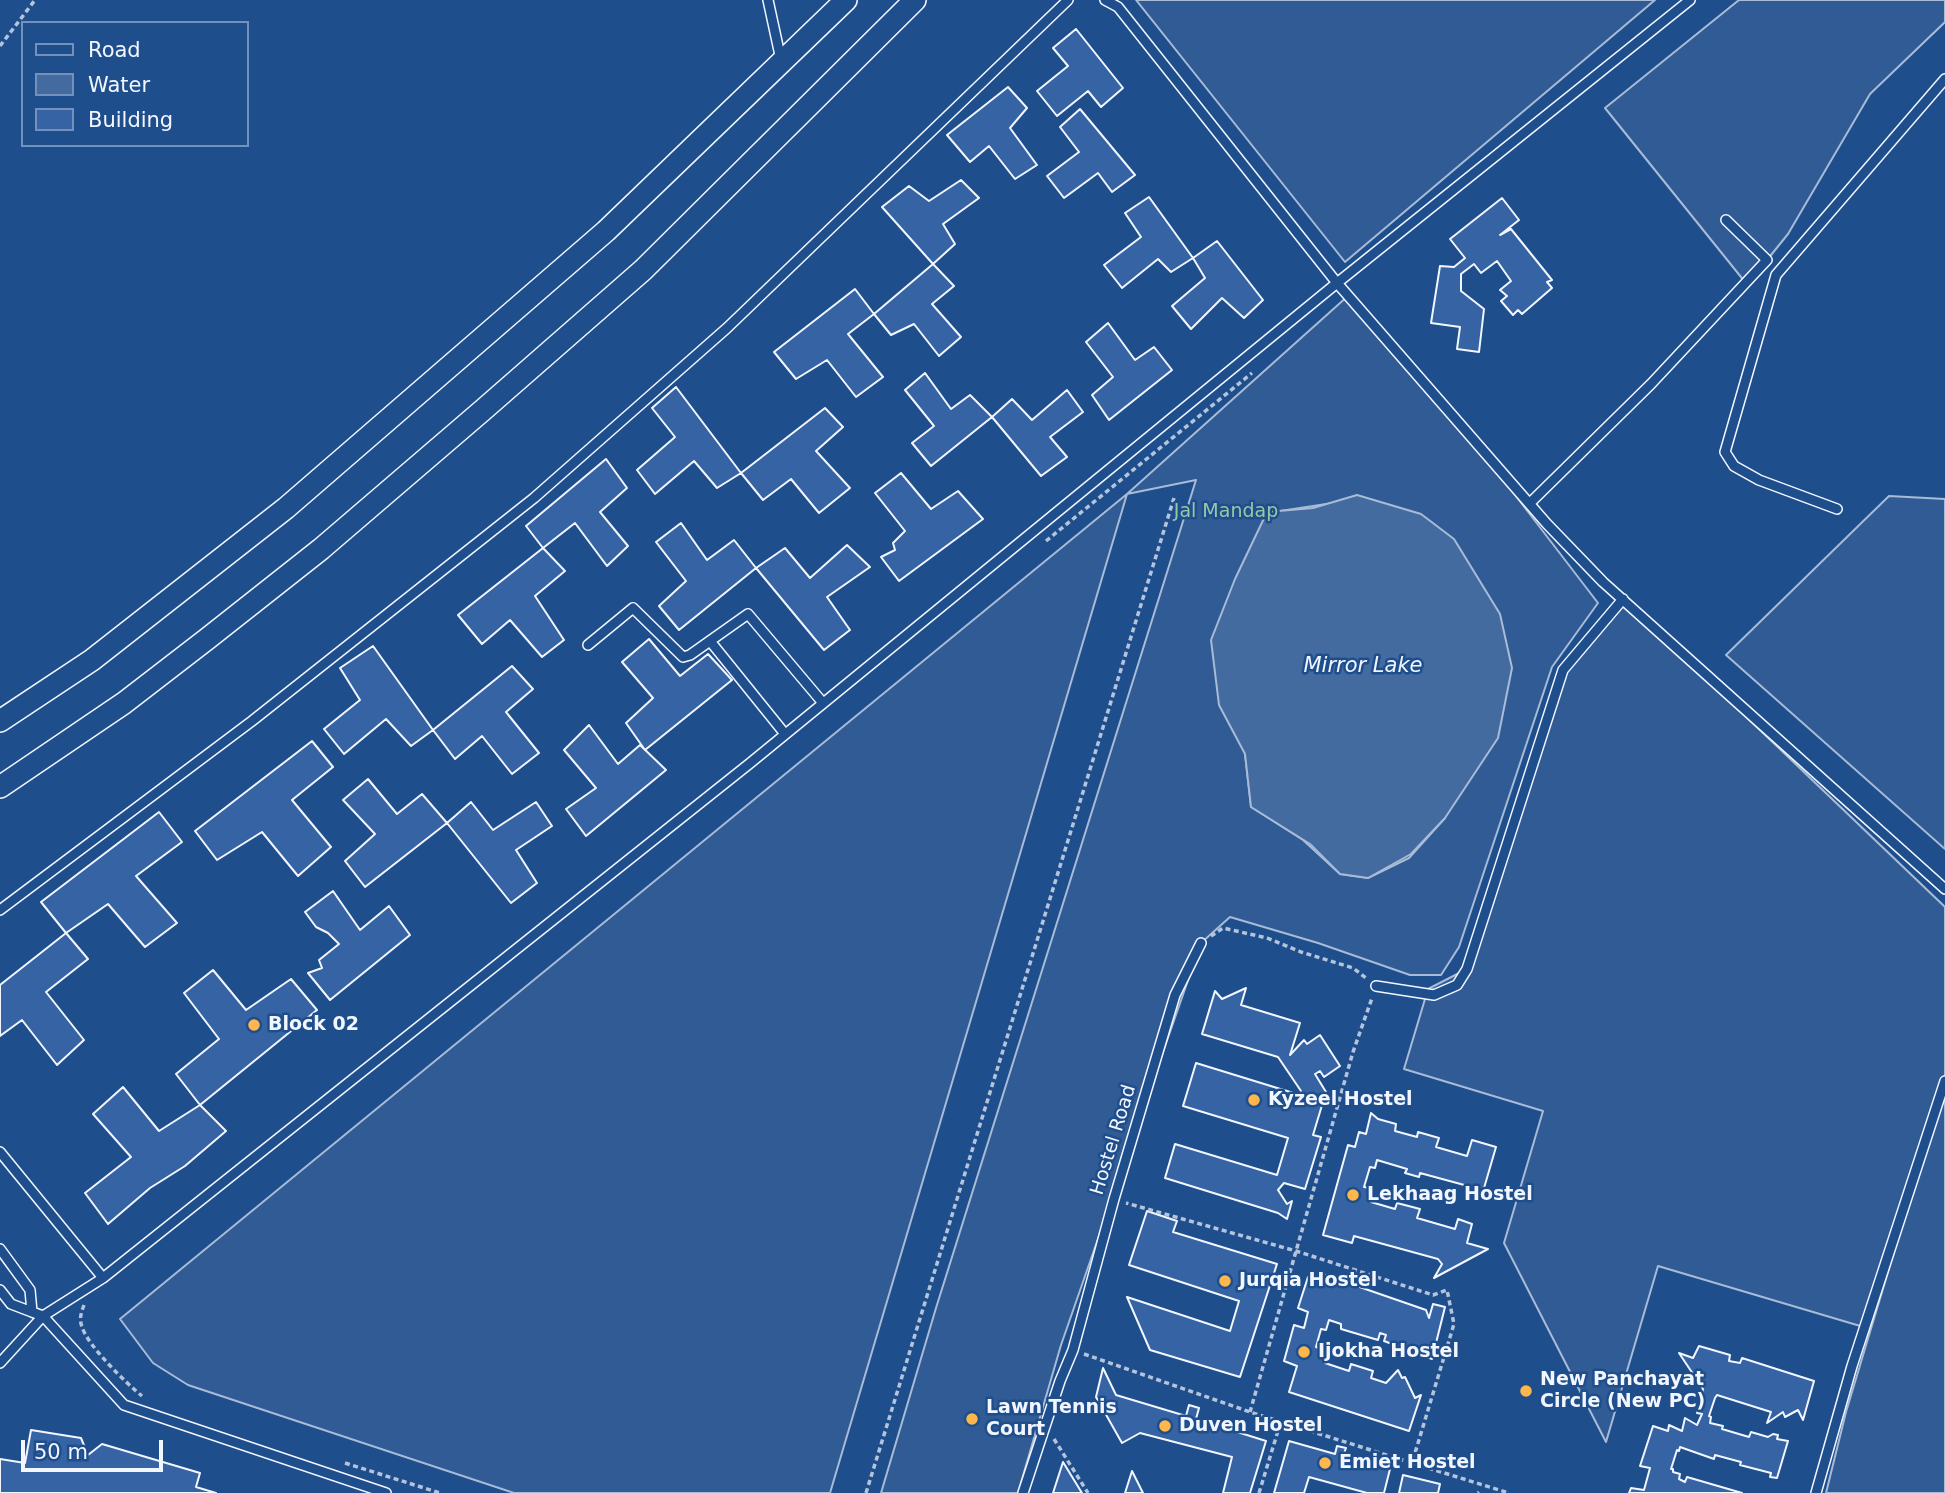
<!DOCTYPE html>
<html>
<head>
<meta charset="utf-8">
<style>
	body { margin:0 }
	#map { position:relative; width:1945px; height:1493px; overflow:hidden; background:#1f4e8c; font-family:"DejaVu Sans",sans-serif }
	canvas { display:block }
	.legend { position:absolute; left:21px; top:21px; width:228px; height:126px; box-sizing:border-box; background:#1f4e8c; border:2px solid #7391ba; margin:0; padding:9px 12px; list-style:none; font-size:21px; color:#f2f6ff }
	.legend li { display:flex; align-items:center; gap:14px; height:35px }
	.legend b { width:35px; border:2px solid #7391ba }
	.scale { position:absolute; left:21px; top:1440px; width:142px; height:32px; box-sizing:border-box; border:4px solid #f2f6ff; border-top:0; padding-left:9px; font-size:21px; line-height:24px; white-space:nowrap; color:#f2f6ff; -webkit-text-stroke:5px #1f4e8c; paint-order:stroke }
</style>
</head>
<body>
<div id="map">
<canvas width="1945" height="1493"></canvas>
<ul class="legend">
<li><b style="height:9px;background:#1f4e8c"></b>Road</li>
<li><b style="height:19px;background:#446ba0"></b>Water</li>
<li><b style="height:19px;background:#3563a3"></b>Building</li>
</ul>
<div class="scale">50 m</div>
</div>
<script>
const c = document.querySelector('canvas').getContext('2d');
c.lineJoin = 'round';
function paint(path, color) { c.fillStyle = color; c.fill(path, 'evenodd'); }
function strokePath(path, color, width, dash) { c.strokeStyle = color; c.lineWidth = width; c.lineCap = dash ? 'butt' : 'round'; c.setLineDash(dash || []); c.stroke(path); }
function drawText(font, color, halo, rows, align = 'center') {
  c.font = font + ' "DejaVu Sans",sans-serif'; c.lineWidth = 5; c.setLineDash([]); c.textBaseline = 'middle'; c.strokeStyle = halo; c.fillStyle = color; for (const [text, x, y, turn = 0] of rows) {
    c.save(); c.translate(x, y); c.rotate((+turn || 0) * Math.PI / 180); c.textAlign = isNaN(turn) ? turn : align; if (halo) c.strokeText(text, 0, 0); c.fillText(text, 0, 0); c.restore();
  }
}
const built = new Path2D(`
	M1136,0h519l-310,262z
	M1739,0h206v22l-75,72 -82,140 -21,26 -22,22 -140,-174z
	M1349,295l107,123 142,185 -46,64 -93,280 -18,28h-31l-92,-32 -88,-26 -29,26 -140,402 -43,148h-137l55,-185 260,-828 -69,14 -297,999h-316l-326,-108 -35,-22 -33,-44 1007,-825zM1366,498l79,320 -36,40 -41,20 -28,-4 -37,-34 -52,-33 -6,-53 22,-241z
	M1889,496l56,3v350l-219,-194z
	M1623,599l322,308v171l-78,250 -209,-62 -52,176 -102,-199 39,-132 -139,-42 24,-80 39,-20 103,-311z
	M1945,1082v411h-119l20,-81z`);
paint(built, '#305b95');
strokePath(built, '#a8bbd7', 2);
const water = new Path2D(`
	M1357,495l64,19 33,25 46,75 12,54 -14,70 -53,80 -34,36 -43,24 -28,-4 -30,-30 -59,-37 -6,-53 -26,-49 -8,-65 24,-61 32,-67 46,-4z`);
paint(water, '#446ba0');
strokePath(water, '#a8bbd7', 2);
const building = new Path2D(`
	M1076,29l47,59 -22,19 -13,-16 -31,25 -20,-25 31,-25 -15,-18z
	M1008,87l19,21 -17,20 27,37 -22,14 -26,-33 -19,16 -23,-27z
	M1080,109l55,66 -23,17 -14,-19 -34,25 -17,-22 32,-24 -19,-25z
	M961,180l18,18 -36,26 12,20 -22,20 -51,-57 27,-21 20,15z
	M1149,197l44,61 -22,14 -13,-13 -36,29 -18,-23 37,-28 -16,-24z
	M1502,198l17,22 -19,15 11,-6 41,51 -5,2 5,6 -30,26 -4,-4 -5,5 -12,-14 6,-5 -7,-6 11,-9 -14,-20 -16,12 -7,-9 -13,10v17l23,18 -5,43 -22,-3 3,-22 -29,-4 9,-57 14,1 11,-9 -15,-19z
	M1217,241l46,59 -19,18 -22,-20 -31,31 -19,-23 33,-28 -12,-20z
	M933,264l21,22 -22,18 29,33 -22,19 -25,-32 -23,11 -17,-21z
	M855,289l19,25 -26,20 35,43 -27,20 -29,-37 -31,19 -22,-27z
	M1108,323l27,37 19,-13 18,23 -63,50 -17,-25 21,-18 -27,-35z
	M925,373l26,36 19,-14 22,22 -61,49 -19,-23 22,-17 -29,-36z
	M676,387l65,86 -24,15 -23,-27 -39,33 -18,-24 38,-33 -23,-29z
	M1067,390l16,22 -33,25 17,20 -26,19 -49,-59 20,-18 20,21z
	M825,408l18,19 -27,24 34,37 -31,25 -28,-34 -28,21 -22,-27z
	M606,459l21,29 -27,24 28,34 -21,20 -32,-43 -32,25 -17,-22z
	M901,473l30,36 27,-18 25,28 -84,62 -18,-24 14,-7 -2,-7 12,-12 -30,-38z
	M681,523l26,37 27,-20 22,28 -77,62 -20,-24 27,-25 -30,-39z
	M847,545l23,22 -43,30 23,33 -26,20 -68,-82 29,-20 25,30z
	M543,548l22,23 -30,25 29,44 -22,17 -32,-37 -28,24 -24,-29z
	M649,639l31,37 28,-22 24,26 -87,70 -19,-27 27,-25 -31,-36z
	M373,646l60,84 -22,16 -25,-27 -42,35 -20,-25 36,-29 -20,-32z
	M512,666l21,23 -27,23 33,41 -27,21 -30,-38 -27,23 -22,-29z
	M589,725l29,39 22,-19 26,25 -80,66 -20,-27 30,-21 -32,-38z
	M312,741l21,26 -41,33 39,47 -33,29 -36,-44 -45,28 -22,-29z
	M368,779l29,35 25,-20 25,29 -82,64 -20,-26 30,-27 -32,-34z
	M471,802l22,28 43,-28 16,24 -36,24 21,33 -26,20 -64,-80z
	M159,812l23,30 -46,34 41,47 -32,24 -37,-43 -42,29 -25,-31z
	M333,891l27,39 29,-24 21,29 -80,65 -22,-27 14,-5 -3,-8 20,-16 -11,-11 -12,-6 -11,-15z
	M66,933l22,26 -42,33 38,48 -27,25 -35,-45 -22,16v-51z
	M213,970l33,40 45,-31 26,31 -117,95 -24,-31 43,-35 -35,-46z
	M1246,988l-5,17 59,18 -10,32 14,-15 3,4 13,-9 20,31 -16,11 -4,-6 -5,3 11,18 -13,43 8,2 -16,52 -21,-6 -6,7 9,14 5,-3 -5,18 -9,-6 -113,-35 10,-34 102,31 11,-37 -105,-32 13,-43 104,32 1,-4 -23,-34 -76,-23 13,-43 7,8z
	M123,1087l36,44 41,-26 26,26 -41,35 -35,22 -42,36 -23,-31 46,-36 -38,-43z
	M1371,1113l7,6 18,5 -1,7 22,6 1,-5 21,6 -3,9 31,9 5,-16 24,7 -14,48 -15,-4 1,-5 -48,-13 -1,4 -14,-4 2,-4 -30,-9 -2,8 -5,-1 -6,20 6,1 -2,6 5,2 -2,6 24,7 2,-6 23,6 -3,9 38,11 3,-10 14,5 -5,19 21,6 -54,29 8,-14 -4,-5 -84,-23 -2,7 -29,-8 25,-90 7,2 4,-15 7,2z
	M1147,1211l30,10 -4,11 104,32 -37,113 -90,-27 -23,-53 103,34 9,-30 -110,-36z
	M1322,1274l104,36 3,8 4,-14 12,3 -13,52 -48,-18 2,-6 -6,-2 -2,7 -37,-11v-5l-12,-4 -3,10 -5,-1 -5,18 6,2 -2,5 7,2 -2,7 24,8 2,-7 22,7 -2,7 15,5 12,-13 4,8 3,-1 10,21 6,-3 -12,36 -120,-39 8,-26 -13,-5 10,-36 10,3 4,-16 -10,-4 10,-31 12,4z
	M1699,1346l31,9 -1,6 11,2 2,-5 72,23 -11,39 -5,-10 -13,7 -2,-5 -16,11 4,-11 -54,-17 -2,3 -6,18 2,1 -1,6 13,3 -1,3 27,8 2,-5 17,5 5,-3 5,1 -1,4 11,2 -11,37 -7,-1 1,-4 -31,-8 1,-3 -26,-7 -1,4 -34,-12 -1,4 -2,-1 -6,19h2v3l7,2 -1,5 6,3 2,-5 55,16h-113l2,-5 13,2 6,-22 -10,-2 13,-40 15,5 1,-6 13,6 3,-13 12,7 5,-11 -5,-1 6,-24 -24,-36 14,5z
	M1103,1368l13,27 70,21 3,-11 10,3 -3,11 70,22 -16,52h-27l9,-36 -92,-24 -18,10 -26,-46z
	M31,1430l50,8 7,17 14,-11 98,29 -4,14 20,6h-216v-34l25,4z
	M1289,1441l46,13 2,-8 9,2 -3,8 47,13 -6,24h-17l-58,-16 -5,16h-30z
	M1063,1462l19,31h-29z
	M1132,1471l11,22h-18z
	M1403,1475l37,9 -2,9h-39z`);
paint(building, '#3563a3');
strokePath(building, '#f2f6ff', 2);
const service = new Path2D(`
	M768,0l13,60
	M1690,0l-353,283 210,241 56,58 342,307
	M1530,503l121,-119 116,-124 -41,-40
	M1837,509l-78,-29 -25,-14 -9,-14 51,-177 169,-196
	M710,641l75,93
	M588,645l45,-37 50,49 7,-2 58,-41 75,89
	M0,910l252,-189 282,-223 193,-170 341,-328
	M1376,986l58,9 23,-10 10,-16 96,-299 60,-71
	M0,1152l103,126
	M0,1249l30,41 2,22 -21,-8 -11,-14
	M32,1312l11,4 81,89 262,88
	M0,1363l43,-47 60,-38 646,-514 588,-481 -219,-276 -13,-7
	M1023,1493l37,-112 13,-31 41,-151 61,-204 26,-52
	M1816,1493l36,-127 93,-285`);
const tertiary = new Path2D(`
	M0,721l92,-61 194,-152 320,-277 240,-231
	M0,787l124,-84 83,-64 114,-90 162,-139 160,-140 272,-270`);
strokePath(service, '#f2f6ff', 12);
strokePath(tertiary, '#f2f6ff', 24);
strokePath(new Path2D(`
	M0,46l35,-46
	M1046,541l206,-168
	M1211,936l12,-8 44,10 34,14 52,16 13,10
	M84,1305c-3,8 -5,14 -2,22 6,19 44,56 60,69
	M1084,1354l166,58 162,51 42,-139 -7,-34 -14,5 -137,-44 -170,-48
	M1250,1412l103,-360 19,-54
	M1054,1439l34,54
	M345,1463l95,30
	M1412,1463l97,30
	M866,1493l308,-995
	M1259,1493l22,-72
	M1478,1493l1,-1`), '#b3c4dc', 3.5, [5, 3.5]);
strokePath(service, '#1f4e8c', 9);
strokePath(tertiary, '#1f4e8c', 21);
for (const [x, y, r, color] of [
	[254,1025,7,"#ffb74d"],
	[1254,1100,7,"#ffb74d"],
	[1353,1195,7,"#ffb74d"],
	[1225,1281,7,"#ffb74d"],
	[1304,1352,7,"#ffb74d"],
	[1526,1391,7,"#ffb74d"],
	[972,1419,7,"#ffb74d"],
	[1165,1426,7,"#ffb74d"],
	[1325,1463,7,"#ffb74d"]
]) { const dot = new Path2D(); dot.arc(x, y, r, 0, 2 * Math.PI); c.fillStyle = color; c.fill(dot); strokePath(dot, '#1f4e8c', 2.5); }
drawText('19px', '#97c8a6', '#1f4e8c', [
	["Jal Mandap",1226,512]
]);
drawText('bold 19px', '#f2f6ff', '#1f4e8c', [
	["Block 02",268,1025],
	["Kyzeel Hostel",1268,1100],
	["Lekhaag Hostel",1367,1195],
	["Jurqia Hostel",1239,1281],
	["Ijokha Hostel",1318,1352],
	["New Panchayat",1540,1380],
	["Circle (New PC)",1540,1402],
	["Lawn Tennis",986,1408],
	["Court",986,1430],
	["Duven Hostel",1179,1426],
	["Emiet Hostel",1339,1463]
], 'left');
drawText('19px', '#f2f6ff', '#1f4e8c', [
	["Hostel Road",1114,1140,-73]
]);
drawText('italic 21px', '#f2f6ff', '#1f4e8c', [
	["Mirror Lake",1363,667]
]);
</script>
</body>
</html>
